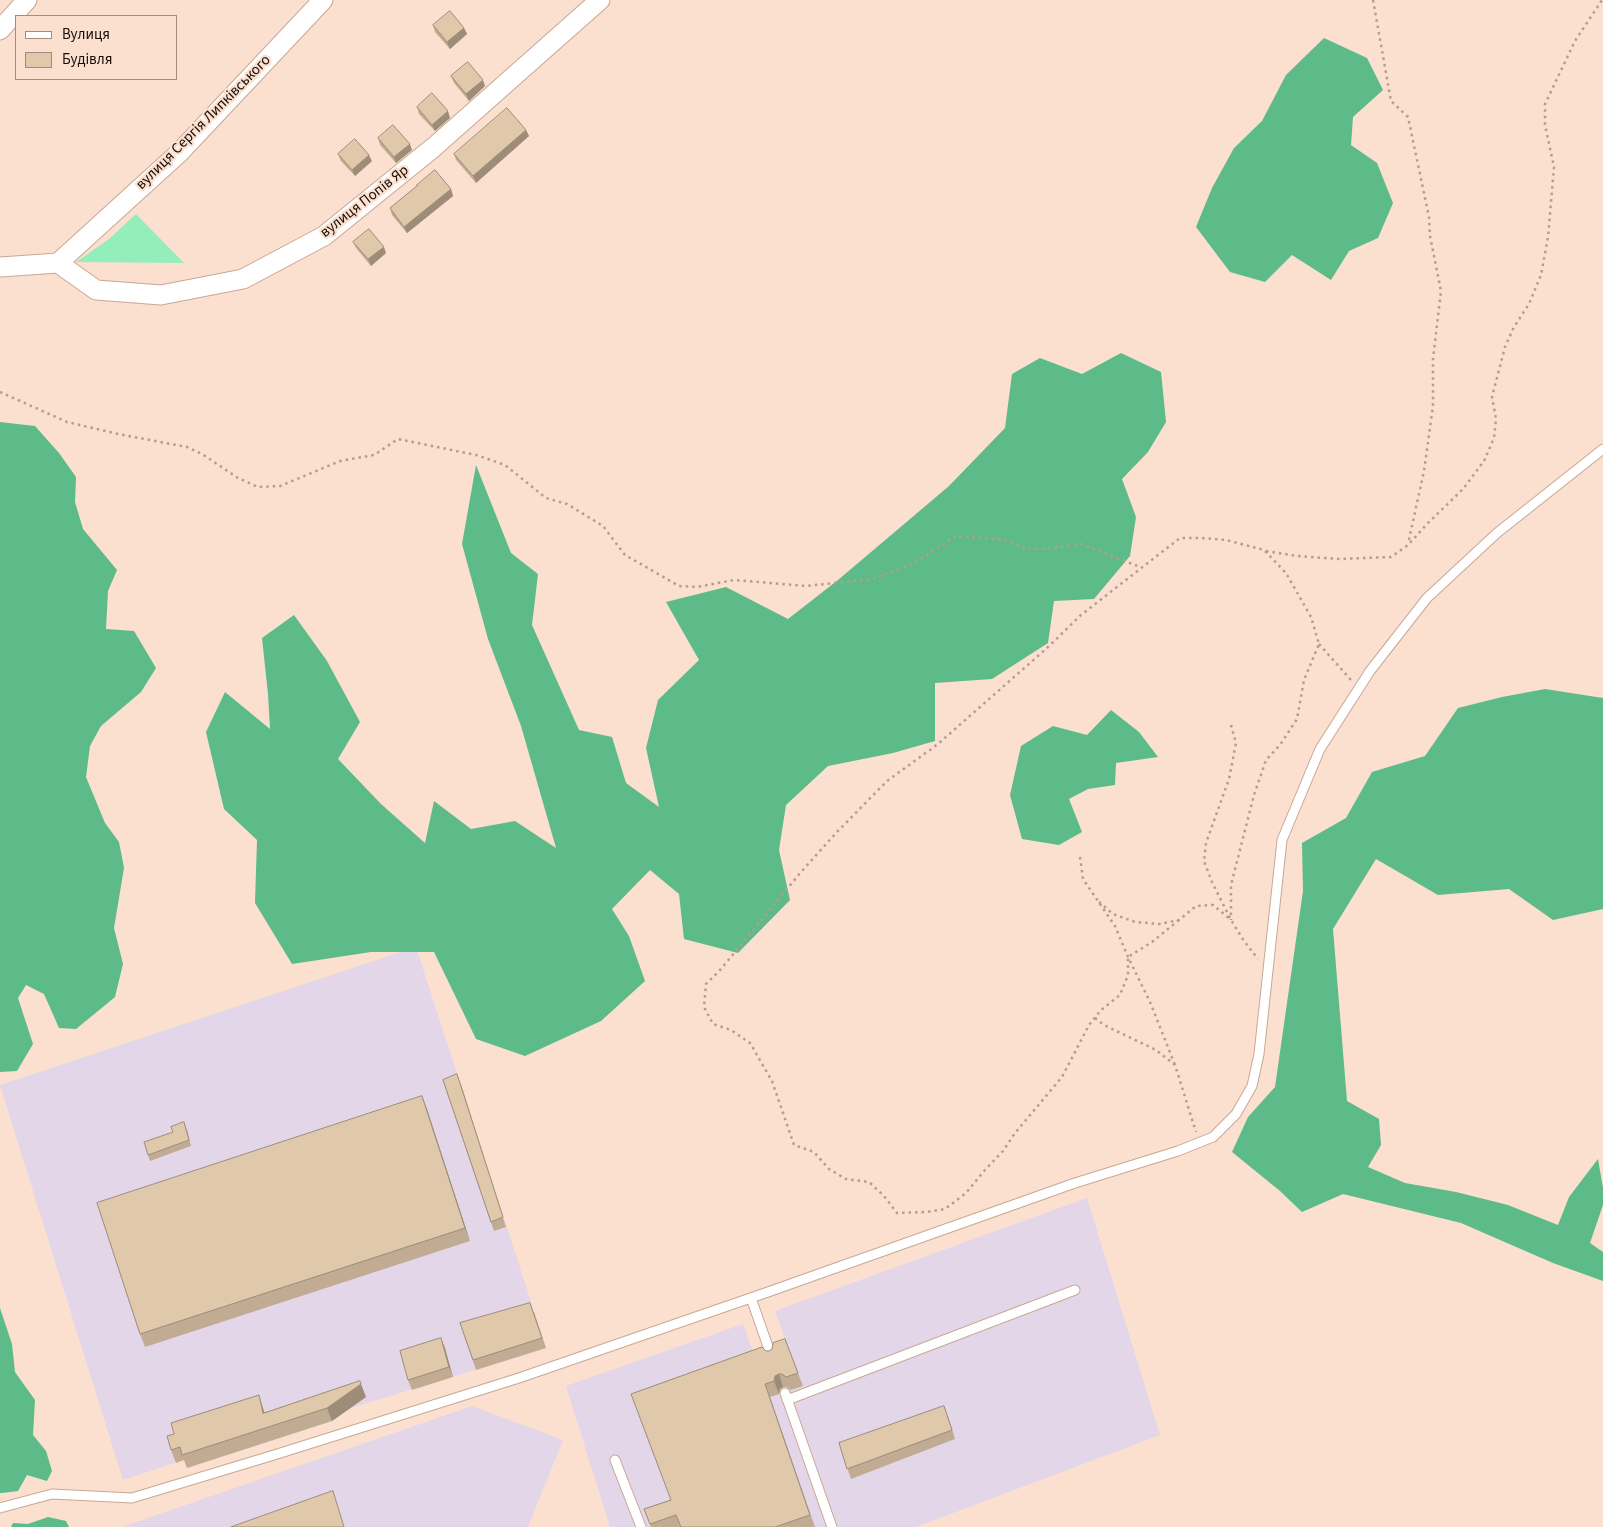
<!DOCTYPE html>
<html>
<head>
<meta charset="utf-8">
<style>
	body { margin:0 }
	#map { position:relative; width:1603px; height:1527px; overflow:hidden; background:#fbdfcf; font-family:"Source Sans 3",sans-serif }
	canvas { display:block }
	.legend { position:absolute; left:15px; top:15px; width:162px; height:65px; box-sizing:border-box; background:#fbdfcf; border:1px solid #a18b7f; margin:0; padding:6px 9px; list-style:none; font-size:15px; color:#190e07 }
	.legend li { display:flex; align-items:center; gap:10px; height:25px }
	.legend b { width:25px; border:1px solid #a18b7f }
</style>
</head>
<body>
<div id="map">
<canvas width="1603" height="1527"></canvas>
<ul class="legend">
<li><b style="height:6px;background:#fff"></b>Вулиця</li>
<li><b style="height:14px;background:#e0c8ab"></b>Будівля</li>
</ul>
</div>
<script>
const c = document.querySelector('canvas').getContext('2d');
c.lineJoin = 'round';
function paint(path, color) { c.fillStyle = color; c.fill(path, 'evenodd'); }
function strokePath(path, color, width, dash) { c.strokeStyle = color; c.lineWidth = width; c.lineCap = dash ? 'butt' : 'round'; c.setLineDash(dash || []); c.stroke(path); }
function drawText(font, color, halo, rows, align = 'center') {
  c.font = font + ' "Source Sans 3",sans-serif'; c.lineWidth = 4.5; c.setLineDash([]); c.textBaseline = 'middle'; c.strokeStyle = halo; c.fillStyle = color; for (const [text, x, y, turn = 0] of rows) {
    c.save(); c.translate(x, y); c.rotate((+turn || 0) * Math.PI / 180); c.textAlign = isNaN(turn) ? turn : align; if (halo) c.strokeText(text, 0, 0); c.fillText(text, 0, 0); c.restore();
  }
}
paint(new Path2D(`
	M416,947l130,401 -198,61 -16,12 -145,47 -3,-8 -61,20 -123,-395z
	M1087,1198l73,237 -244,92h-306l-44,-141 177,-62 14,39 33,-11 -15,-41z
	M472,1406l91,34 -35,87h-406z`), '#e4d6e9');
paint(new Path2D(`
	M136,214l48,49 -108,-1 33,-23z`), '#93eeba');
paint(new Path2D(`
	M1324,38l43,20 16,32 -30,27 -2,28 26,18 16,40 -15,35 -29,13 -18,29 -39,-25 -27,27 -35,-10 -34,-45 16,-39 22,-40 28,-27 24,-46z
	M1121,353l40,19 5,50 -18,30 -26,27 14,38 -6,39 -36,43 -40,2 -6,42 -56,36 -57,4v58l-42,12 -65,13 -42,39 -7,45 11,50 -52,53 -54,-14 -5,-45 -29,-24 -38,39 17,27 16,45 -44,40 -76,35 -49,-17 -42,-87h-63l-79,12 -37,-61 2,-63 -33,-31 -18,-77 19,-40 45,37 -2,-35 -6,-56 32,-23 33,46 33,61 -22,37 43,45 44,39 9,-42 37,28 44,-8 41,27 -35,-122 -33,-87 -26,-95 14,-79 35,88 27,21 -6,51 47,105 33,7 14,46 33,24 -13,-59 12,-48 41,-40 -33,-58 60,-15 62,32 50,-39 111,-94 56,-58 7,-54 28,-16 42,16z
	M0,422l35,4 24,27 17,24 -1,25 8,27 34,41 -9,21 -2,38 28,2 22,37 -15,24 -40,34 -11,20 -4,31 19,46 14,19 5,26 -10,60 9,36 -8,33 -39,32 -17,-1 -15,-34 -18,-9 -8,13 15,46 -16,27 -17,1z
	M1545,689l58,9v211l-50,11 -44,-31 -71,6 -62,-36 -43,70 14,172 32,18 2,26 -13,22 37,16 51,9 52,13 50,20 11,-28 29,-38 5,29v17l-13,38 13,9v29l-50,-18 -92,-40 -118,-29 -41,18 -22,-21 -48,-39 16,-35 27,-30 28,-196 -1,-48 44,-25 26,-46 53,-16 33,-48 44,-11z
	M1111,710l28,22 19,25 -42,6 -1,22 -27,4 -19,10 13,33 -23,13 -37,-6 -12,-44 11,-49 32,-20 34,9z
	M0,1308l12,36 3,28 20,28 -2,35 13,16 6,20 -5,10 -20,-6 -9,16 -16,2h-2z
	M48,1517l18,4 3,6h-58l2,-4 15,1z`), '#5cbb88');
const lane = new Path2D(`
	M751,1298l21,60
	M785,1393l47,134
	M787,1400l288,-110
	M615,1460l26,67
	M0,1508l52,-14 80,4 142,-43 245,-77 249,-86 307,-109 103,-32 35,-14 23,-23 16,-28 7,-32 23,-214 38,-91 50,-78 57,-73 70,-65 106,-84`);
const street = new Path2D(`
	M0,30l27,-30
	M58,263l38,27 65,5 82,-16 81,-43 110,-89 166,-147
	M58,263l121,-110 144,-153
	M0,267l58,-4`);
strokePath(lane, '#c9a794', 11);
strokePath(street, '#c9a794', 21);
strokePath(new Path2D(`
	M1373,0l18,101 17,16 21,100 1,19 11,55 -8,68v47l-9,65 -16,73
	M0,392l67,30 51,12 69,13 15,7 36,24 20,9 22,-1 60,-25 34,-6 24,-16 78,16 29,10 41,33 21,6 36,22 22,29 54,31 18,1 37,-7 72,6 66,-7 43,-16 41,-27 51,4 19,9h19l36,-5 59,23
	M1266,551l31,5 42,3 52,-2 17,-12 20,-22 35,-34 21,-28 10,-23 2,-19 -4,-22 13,-50 9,-20 15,-23 12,-29 7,-38 6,-70 -9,-42v-21l30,-63 27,-41
	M1319,644l32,36
	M1231,725l5,18 -7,36 -23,64 -2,18 8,21 19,38 13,21 14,18
	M1080,857l3,22 32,47 13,31 22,45 25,63
	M1099,902l14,12 22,8 24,2 20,-4 17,-14 17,-1 17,14
	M1179,920l-27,22 -24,15v18l-8,20 -19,15 -12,15 -27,52 -47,56 -12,18 -19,20 -18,22 -21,16 -19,3 -29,1 -13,-17 -15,-14 -23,-3 -17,-10 -15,-17 -20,-7 -22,-64 -22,-38 -19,-13 -18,-6 -9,-17 2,-23 15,-15 80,-97 35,-39 51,-52 51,-37 109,-96 34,-33 99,-77h21l25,2 38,10 22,23 25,44 8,27 -15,36 -7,39 -17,26 -14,15 -12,35 -23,90v35
	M1095,1018l9,7 52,25 19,15 21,67`), '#b49d90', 2.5, [2.5, 4]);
strokePath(lane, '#fff', 9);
strokePath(street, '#fff', 19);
paint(new Path2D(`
	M433,25l31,3 3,6 -17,15 -15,-17z
	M451,76l34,10 -16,15 -15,-18z
	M417,107l33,11 -15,13 -16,-17z
	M526,130l3,6 -53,47 -20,-23 -2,-6z
	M378,138l34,12 -16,13 -16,-18z
	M338,154l34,7 -17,15 -14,-15z
	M418,186l33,3 2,7 -46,37 -15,-18 -2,-7z
	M353,242l33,11 -15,13 -15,-18z
	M443,1080l18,4 45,143 -12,4z
	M422,1096l48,145 -325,106 -5,-13z
	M187,1129l4,17 -41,15 -2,-6z
	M534,1312l12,36 -70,22 -16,-47z
	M441,1338l12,39 -41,13 -4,-10z
	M785,1339l18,47 -12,4 -4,-3h-4l-3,2 -1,5 -9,3 45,130h-164l-7,-18 27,-9 95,-149h3z
	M366,1397l-34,24 -145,47 -3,-8 -8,3 -5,-13 3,-16 89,-26 1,4z
	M948,1416l7,23 -104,40 -12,-36z`), '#c1ac93');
paint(new Path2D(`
	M464,28l3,6 -17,15 -3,-7z
	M483,80l2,6 -16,15 -3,-7z
	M448,111l2,7 -15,13 -3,-6z
	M526,130l3,6 -53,47 -3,-7z
	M410,144l2,6 -16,13 -2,-6z
	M369,155l3,6 -17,15 -3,-6z
	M451,189l2,7 -46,37 -3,-6z
	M384,247l2,6 -15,13 -3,-7z
	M422,1096l5,13 43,132 -5,-13z
	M441,1338l4,10 8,29 -4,-10z
	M779,1374l4,13 -3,2 -1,5 -5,-13 1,-5z
	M361,1384l5,13 -34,24 -5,-13z
	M259,1395l4,13 5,18 -5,-13z`), '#9d8c78');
const building = new Path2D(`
	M450,11l14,17 -17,14 -14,-17z
	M468,62l15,18 -17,14 -15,-18z
	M432,93l16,18 -16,14 -15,-18z
	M507,108l19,22 -53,46 -19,-22z
	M393,125l17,19 -16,13 -16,-19z
	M355,139l14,16 -17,15 -14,-16z
	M435,170l16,19 -47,38 -14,-19 28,-23h-1z
	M369,229l15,18 -16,12 -15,-17z
	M457,1074l46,143 -12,5 -48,-142z
	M422,1096l43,132 -325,106 -43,-131z
	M184,1122l5,18 -41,15 -4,-13 29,-10 -2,-5z
	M530,1303l12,35 -69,22 -13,-37z
	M441,1338l8,29 -41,13 -8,-29z
	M785,1339l13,34 -12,4 -4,-3h-3l-4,2 -1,5 -9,3 45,131 -35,12h-94l-5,-12 -26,9 -6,-15 27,-9 -40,-106 131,-47 4,4h3l3,-2 1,-6z
	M360,1381l1,3 -34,24 -145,47 -2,-8 -9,3 -4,-14 7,-2 -3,-11 88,-28 4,18z
	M944,1406l8,24 -105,39 -8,-26z
	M333,1491l11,36h-113z`);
paint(building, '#e0c8ab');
strokePath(building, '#9d8c78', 1);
drawText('15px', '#190e07', '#fbdfcf', [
	["вулиця Сергія Липківського",204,123,-45],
	["вулиця Попів Яр",365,202,-38]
]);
</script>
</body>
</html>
